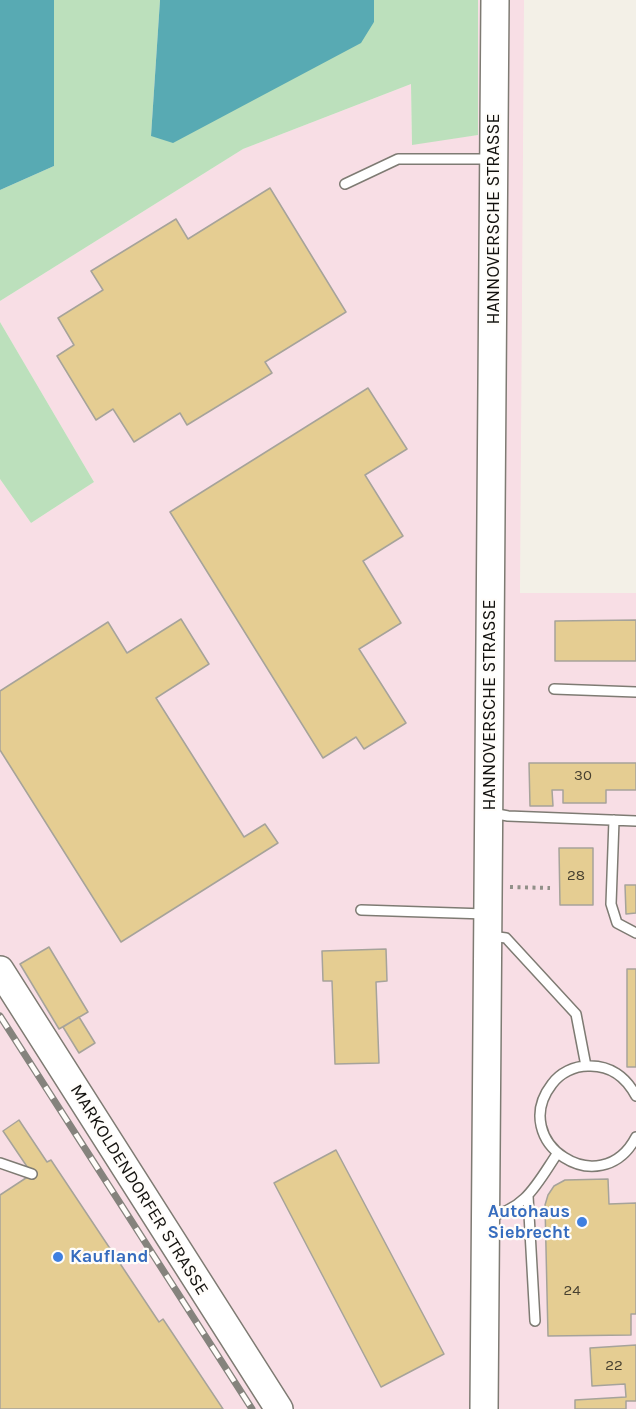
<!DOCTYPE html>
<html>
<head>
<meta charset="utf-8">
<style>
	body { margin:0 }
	canvas { display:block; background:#f3f0e7 }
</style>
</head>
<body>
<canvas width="636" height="1409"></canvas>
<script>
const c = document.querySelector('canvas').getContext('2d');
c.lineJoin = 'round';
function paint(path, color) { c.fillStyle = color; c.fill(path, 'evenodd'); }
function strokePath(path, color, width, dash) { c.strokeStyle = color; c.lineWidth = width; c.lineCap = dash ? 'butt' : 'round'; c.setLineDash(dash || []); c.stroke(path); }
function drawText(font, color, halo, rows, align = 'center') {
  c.font = font + ' Karla,sans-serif'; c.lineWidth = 4.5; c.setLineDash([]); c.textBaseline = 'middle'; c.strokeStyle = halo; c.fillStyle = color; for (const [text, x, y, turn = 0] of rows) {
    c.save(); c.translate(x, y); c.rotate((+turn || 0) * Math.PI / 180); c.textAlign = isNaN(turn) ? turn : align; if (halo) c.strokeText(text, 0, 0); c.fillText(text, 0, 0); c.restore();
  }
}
paint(new Path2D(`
	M478,0h46l-4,593h116v816h-636v-930l31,44 63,-41 -94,-160v-21l243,-152 168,-65 1,60 66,-9z`), '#f8dee5');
paint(new Path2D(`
	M54,0h106l-9,136 223,-114v-22h104v135l-66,10 -1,-61 -168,65 -243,152v-111l54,-24z
	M0,322l94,160 -63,41 -31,-44z`), '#bce0bc');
paint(new Path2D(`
	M0,0h54v166l-54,24z
	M160,0h214v22l-13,21 -188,100 -22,-7z`), '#58aab3');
const building = new Path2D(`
	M270,188l76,124 -81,50 7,11 -85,52 -7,-12 -46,29 -21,-33 -17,11 -39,-64 17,-11 -16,-27 45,-28 -12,-19 85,-52 12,20z
	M368,388l39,61 -42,26 38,61 -40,25 38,62 -42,26 47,74 -42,26 -8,-12 -33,21 -153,-246z
	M181,619l28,45 -53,34 88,139 21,-13 13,19 -157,99 -121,-192v-59l108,-69 19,31z
	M636,620v41h-81v-40z
	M529,763h107v27h-30v13h-43v-13h-11l1,16h-23z
	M559,848h34v57h-33z
	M625,885h11v28l-10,1z
	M49,947l39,65 -29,17 -39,-65z
	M386,949l1,32 -11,1 3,81 -44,1 -3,-83h-9l-1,-30z
	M627,969h9v98h-9z
	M79,1017l16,26 -16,10 -16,-26z
	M19,1120l28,42 4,-2 108,162 4,-3 60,90h-223v-214l32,-21 -29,-43z
	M336,1150l108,204 -63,33 -107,-204z
	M608,1179l1,25 27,-1v111h-5v21l-83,1 -3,-131 3,-10 6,-9 11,-6z
	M636,1345v56h-10v8h-51v-9l51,-3 -1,-13 -33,2 -2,-38z`);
paint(building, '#e5cd92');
strokePath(building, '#a6a39a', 1.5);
const lane = new Path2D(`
	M345,184l53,-25h94
	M554,689l82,3
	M492,813l16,3 128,5
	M614,820l-3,84 6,19 19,10
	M361,910l125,4
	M491,936l15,2 70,76 10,52
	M636,1096c-10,-19 -26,-31 -48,-30 -14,0 -28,7 -36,18 -45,58 49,120 84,53
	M0,1163l32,11
	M528,1196l7,125
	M488,1216c37,-5 50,-34 69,-62`);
const secondary = new Path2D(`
	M0,970l279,439
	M484,1409l11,-1409`);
strokePath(lane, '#7e7b73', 12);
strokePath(secondary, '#7e7b73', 30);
strokePath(new Path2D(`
	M510,887l40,1`), '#918f88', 4, [3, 4.5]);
strokePath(lane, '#fff', 9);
strokePath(secondary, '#fff', 27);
const rail = new Path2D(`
	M0,1016l252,393`);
strokePath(rail, '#85837d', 7);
strokePath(rail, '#fffdfa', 4.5, [14]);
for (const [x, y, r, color] of [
	[582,1222,6,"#3f7fe0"],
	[58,1257,6,"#3f7fe0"]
]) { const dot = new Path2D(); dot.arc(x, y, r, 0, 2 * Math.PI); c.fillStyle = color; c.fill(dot); strokePath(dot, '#fffdfa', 2); }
drawText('15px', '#484130', null, [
	["30",583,776],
	["28",576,876],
	["24",572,1291],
	["22",614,1366]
]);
drawText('18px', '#13120f', '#fffdfa', [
	["HANNOVERSCHE STRASSE",494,219,-90],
	["HANNOVERSCHE STRASSE",490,705,-90],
	["MARKOLDENDORFER STRASSE",139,1190,58]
]);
drawText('bold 18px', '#366cbe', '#fffdfa', [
	["Autohaus",570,1212],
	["Siebrecht",570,1233],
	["Kaufland",70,1257,"left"]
], 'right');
</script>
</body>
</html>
